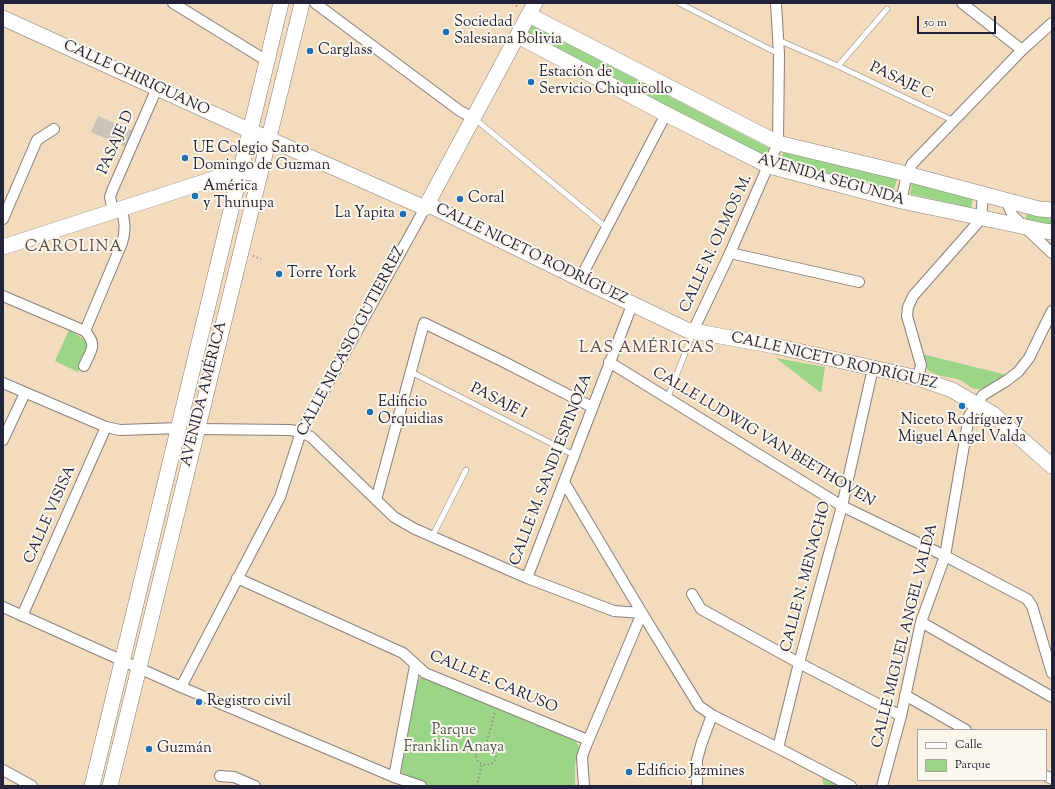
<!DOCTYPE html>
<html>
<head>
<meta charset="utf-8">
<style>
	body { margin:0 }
	#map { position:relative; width:1055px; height:789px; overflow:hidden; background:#f2dcbd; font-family:"Sorts Mill Goudy",serif }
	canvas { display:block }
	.frame { position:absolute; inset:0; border:4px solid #22223b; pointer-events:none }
	.legend { position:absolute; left:917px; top:729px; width:130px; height:52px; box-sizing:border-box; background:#fbf7ec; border:1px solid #a4a2a5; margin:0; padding:5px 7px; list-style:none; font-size:12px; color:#22223b }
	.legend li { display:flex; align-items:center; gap:8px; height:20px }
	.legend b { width:20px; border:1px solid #a4a2a5 }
	.scale { position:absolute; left:917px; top:16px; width:79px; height:18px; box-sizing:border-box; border:2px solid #22223b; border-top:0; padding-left:5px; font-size:12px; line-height:14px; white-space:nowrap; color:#22223b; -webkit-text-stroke:3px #fbf7ec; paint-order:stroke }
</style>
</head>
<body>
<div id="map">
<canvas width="1055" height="789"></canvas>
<div class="frame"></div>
<ul class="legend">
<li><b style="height:5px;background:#fff"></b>Calle</li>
<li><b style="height:11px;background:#9bd588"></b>Parque</li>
</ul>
<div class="scale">50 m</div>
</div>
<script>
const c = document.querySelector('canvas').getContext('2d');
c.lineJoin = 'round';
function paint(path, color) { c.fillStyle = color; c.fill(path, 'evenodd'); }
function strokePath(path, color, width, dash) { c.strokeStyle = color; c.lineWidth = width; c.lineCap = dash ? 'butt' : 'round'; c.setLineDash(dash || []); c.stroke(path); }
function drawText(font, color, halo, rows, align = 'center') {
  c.font = font + ' "Sorts Mill Goudy",serif'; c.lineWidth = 4; c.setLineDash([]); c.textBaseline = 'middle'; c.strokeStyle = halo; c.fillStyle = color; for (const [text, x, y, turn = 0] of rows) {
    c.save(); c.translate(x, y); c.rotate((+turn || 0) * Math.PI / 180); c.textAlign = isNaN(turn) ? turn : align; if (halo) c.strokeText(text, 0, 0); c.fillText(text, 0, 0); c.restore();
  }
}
paint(new Path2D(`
	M98,116l35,15 -7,16 -35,-15z`), '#cbc3b8');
paint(new Path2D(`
	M532,25l237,123 -5,9 -237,-123z
	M783,152l114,27 -3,11 -114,-27z
	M912,183l61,14 -2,11 -61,-14z
	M1027,211l25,5v10l-27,-5z
	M69,330c27,16 21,16 9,42l-23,-11z
	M922,354l85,21c-8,4 -20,13 -28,14 -8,1 -11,-5 -17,-8 -9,-5 -24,-3 -33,-10 -5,-4 -5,-11 -7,-17z
	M776,358l49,9 -4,26z
	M421,677l154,64 4,5 -4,18v22h-146l-24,-9 -4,-6v-3l16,-86z
	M821,773l23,13h-20z`), '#9bd588');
const lane = new Path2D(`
	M679,3l100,51
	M778,40l60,26 116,55
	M838,66l49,-57
	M475,119l132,109
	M411,372l163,83
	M667,399l26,-66
	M432,537l34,-67`);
const street = new Path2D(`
	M173,3l94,58
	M315,3l145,108 13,7
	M962,3l60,47
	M901,201l6,-27 5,-10 110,-114 30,-27
	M1010,201l-1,6 4,9 39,37
	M113,211l-3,-14 2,-6 45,-103
	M3,219l34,-79 17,-11
	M730,253l129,29
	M580,279l86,-165
	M3,296l82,35 37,-88c4,-13 3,-22 -1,-34
	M693,331l37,-78 48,-110 1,-89 -3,-51
	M609,362l233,144 103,50 82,43 5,7 20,67
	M84,366c7,-16 14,-20 1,-35
	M918,378l3,-13 -14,-49 1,-9 5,-11 68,-77 2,-25
	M3,383l103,44 14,3 60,-2
	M197,429l93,1 11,2 10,5 83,80 21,12 112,49 87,33 28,2
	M3,440l22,-47
	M564,482l78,131 57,93 13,9 66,33 73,38
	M376,500l48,-177 78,38 90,46
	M237,578l166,75 22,20 163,67
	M527,578l105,-273
	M692,594l9,15 98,54 102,53
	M3,607l178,80 213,90 27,9
	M22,616l84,-189
	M921,622l131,75
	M181,687l99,-190 21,-65 124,-224
	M905,695l61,35
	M778,748l21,-85 43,-157 31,-138
	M3,770l29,16
	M220,776l14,1 21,9
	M1046,776l6,3
	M394,777l21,-111
	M584,786l-2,-29 3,-9 57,-135
	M697,786v-26l4,-15 11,-30
	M882,786l19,-70 20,-94 24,-66 24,-140 14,-21 23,-14 12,-9 11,-14 23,-47`);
const secondary = new Path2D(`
	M529,15l249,128 129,31 132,35 13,1
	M3,18l248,113 174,77 110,-205
	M518,36l148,78 103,52 132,35 144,30 7,1
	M427,204l153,75 107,51 88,16 98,22 45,10 34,12 41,24 59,52
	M3,247l238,-77 8,3
	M92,786l189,-783
	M110,786l192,-783`);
strokePath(lane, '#8a7f7c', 6);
strokePath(street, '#8a7f7c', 12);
strokePath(secondary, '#8a7f7c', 16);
strokePath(new Path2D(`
	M513,3l5,4
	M253,256l8,3
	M486,745l9,-34
	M476 755a10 10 0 1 1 20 0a10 10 0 1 1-20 0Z
	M477,786l5,-23`), '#8a7f7c', 2, [1, 3]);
strokePath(lane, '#fff', 5);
strokePath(street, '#fff', 10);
strokePath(secondary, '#fff', 15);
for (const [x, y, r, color] of [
	[446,32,4,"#1f6fb2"],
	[310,51,4,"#1f6fb2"],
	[531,82,4,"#1f6fb2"],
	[185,158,4,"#1f6fb2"],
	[195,196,4,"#1f6fb2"],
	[460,199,4,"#1f6fb2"],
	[403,214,4,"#1f6fb2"],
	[279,274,4,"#1f6fb2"],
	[962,406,4,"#1f6fb2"],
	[370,412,4,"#1f6fb2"],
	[199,702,4,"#1f6fb2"],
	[149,749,4,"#1f6fb2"],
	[629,772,4,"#1f6fb2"]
]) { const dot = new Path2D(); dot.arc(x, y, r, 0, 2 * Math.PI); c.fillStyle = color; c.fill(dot); strokePath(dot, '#fbf7ec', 1.5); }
drawText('15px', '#22223b', '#fbf7ec', [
	["Sociedad",454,23],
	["Salesiana Bolivia",454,40],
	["Carglass",318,51],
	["Estación de",539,73],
	["Servicio Chiquicollo",539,90],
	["UE Colegio Santo",193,149],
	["Domingo de Guzman",193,166],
	["América",203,187],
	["y Thunupa",203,204],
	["Coral",468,199],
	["La Yapita",395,214,"right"],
	["Torre York",287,274],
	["Edificio",378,403],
	["Orquidias",378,420],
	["Niceto Rodríguez y",962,421,"center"],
	["Miguel Angel Valda",962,438,"center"],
	["Registro civil",207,702],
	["Guzmán",157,749],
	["Edificio Jazmines",637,772]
], 'left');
drawText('15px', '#22223b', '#fbf7ec', [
	["CALLE CHIRIGUANO",136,79,25],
	["PASAJE C",901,82,25],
	["PASAJE D",117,143,-66],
	["AVENIDA SEGUNDA",831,181,16],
	["CALLE N. OLMOS M.",717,244,-65],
	["CALLE NICETO RODRÍGUEZ",531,255,26],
	["CALLE NICASIO GUTIERREZ",352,342,-62],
	["CALLE NICETO RODRÍGUEZ",834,362,13],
	["AVENIDA AMÉRICA",205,394,-76],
	["PASAJE I",498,402,27],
	["CALLE LUDWIG VAN BEETHOVEN",763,438,31],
	["CALLE M. SANDI ESPINOZA",552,470,-69],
	["CALLE VISISA",51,515,-66],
	["CALLE N. MENACHO",807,577,-75],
	["CALLE MIGUEL ANGEL VALDA",906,636,-76],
	["CALLE E. CARUSO",493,683,23]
]);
drawText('15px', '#465852', '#fbf7ec', [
	["Parque",454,731],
	["Franklin Anaya",454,748]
]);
c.letterSpacing = '1px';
drawText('16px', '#604b50', '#fbf7ec', [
	["CAROLINA",74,248],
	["LAS AMÉRICAS",647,349]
]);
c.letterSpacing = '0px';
</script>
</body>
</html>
